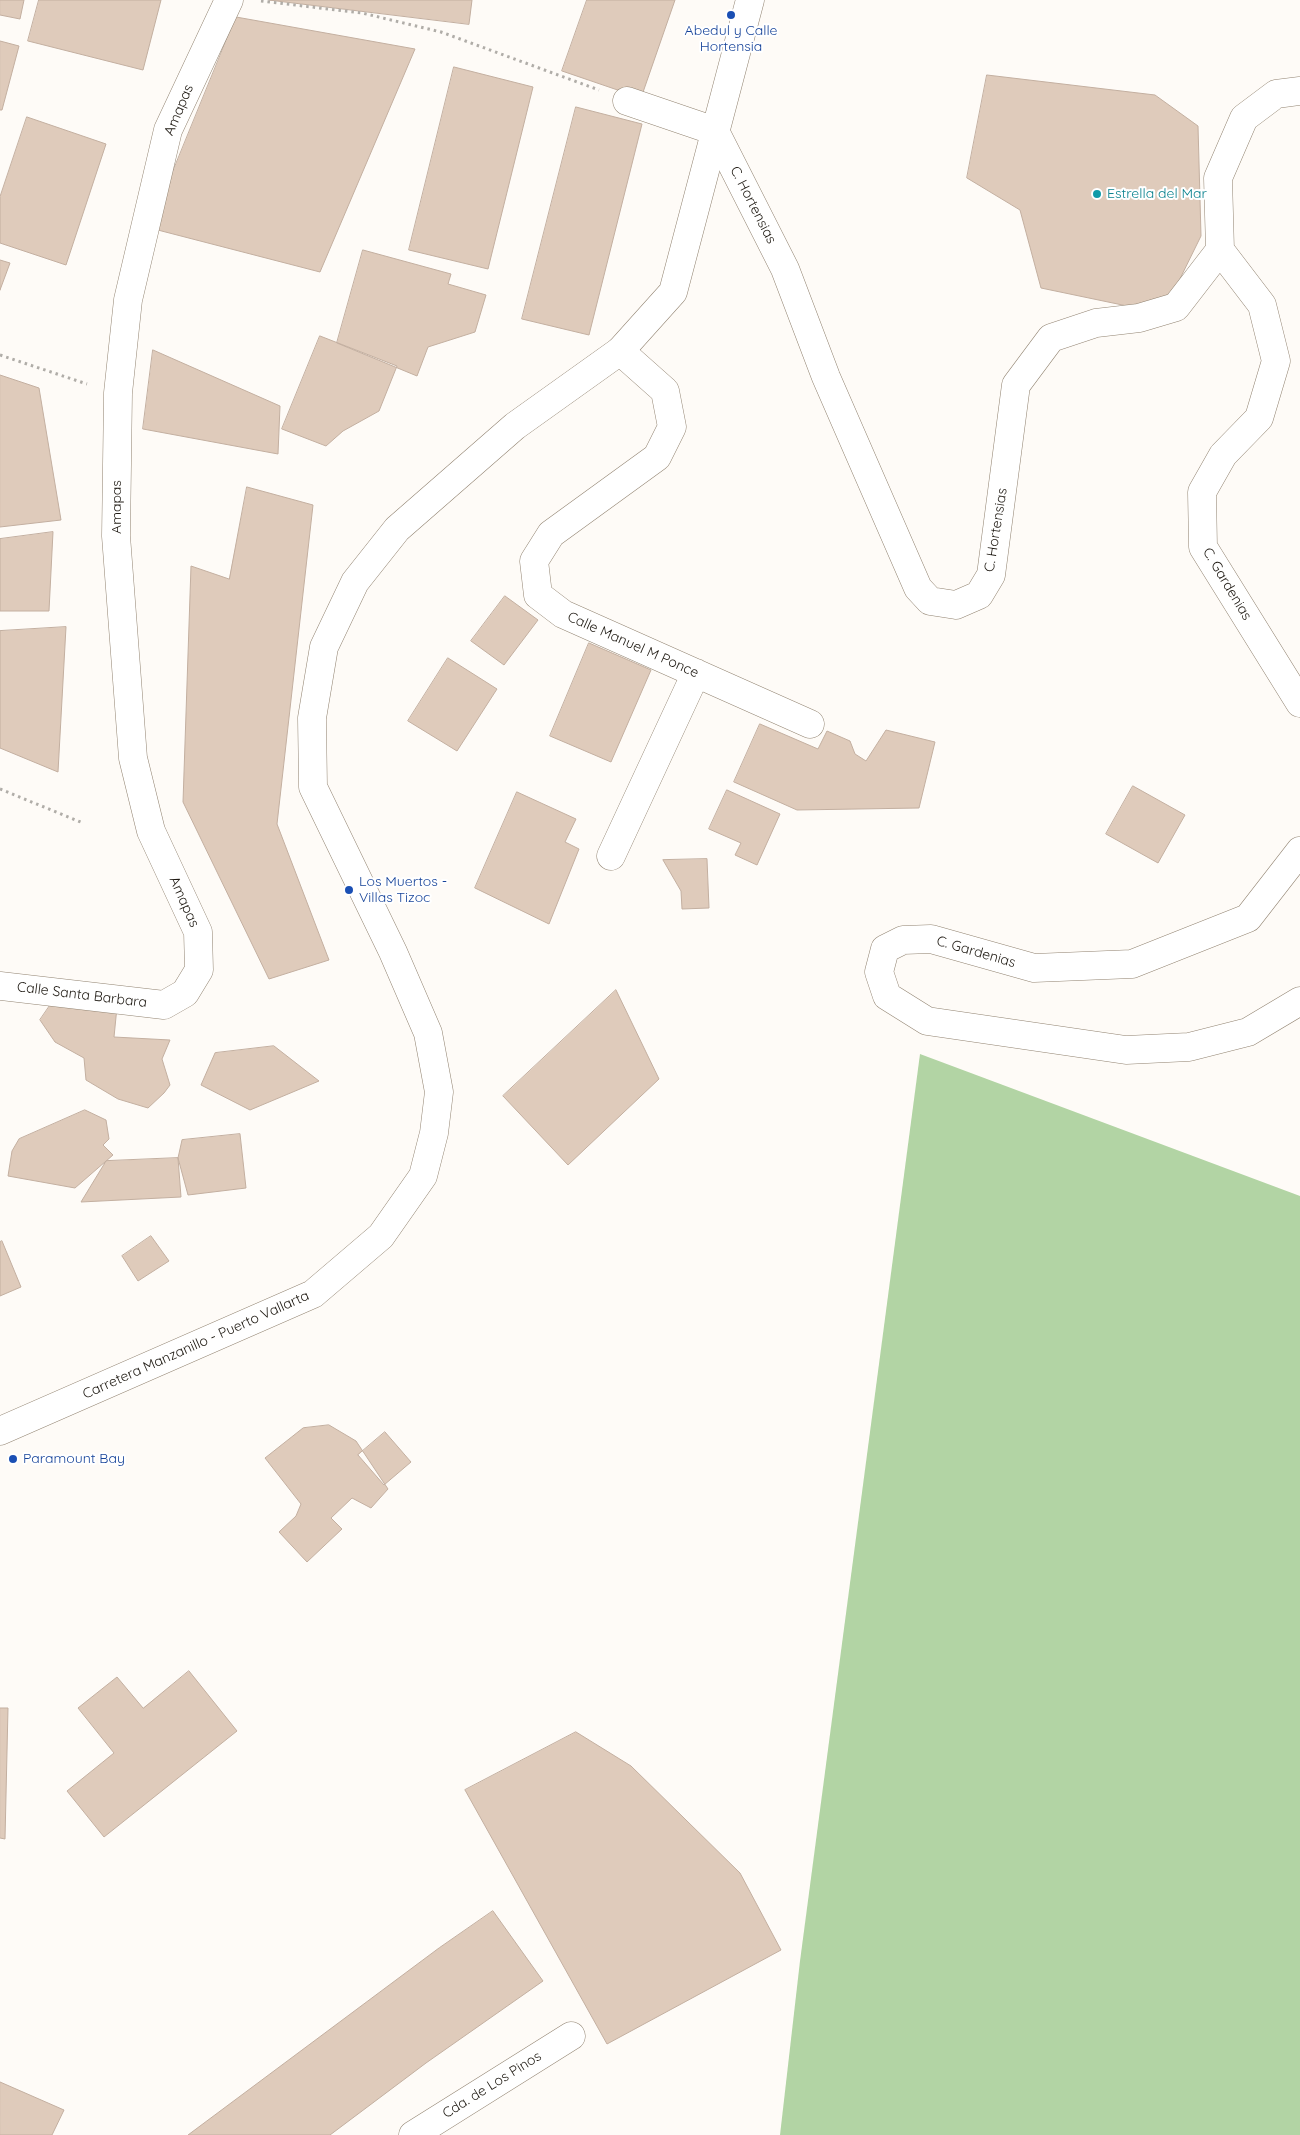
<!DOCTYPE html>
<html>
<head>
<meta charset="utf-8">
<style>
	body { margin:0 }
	canvas { display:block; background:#fefbf7 }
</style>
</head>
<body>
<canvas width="1300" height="2135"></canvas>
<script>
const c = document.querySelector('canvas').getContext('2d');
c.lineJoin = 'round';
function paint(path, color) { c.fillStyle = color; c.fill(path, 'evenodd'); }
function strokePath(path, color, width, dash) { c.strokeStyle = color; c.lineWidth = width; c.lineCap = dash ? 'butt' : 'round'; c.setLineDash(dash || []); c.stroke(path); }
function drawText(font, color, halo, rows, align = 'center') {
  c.font = font + ' Quicksand,sans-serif'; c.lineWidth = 4; c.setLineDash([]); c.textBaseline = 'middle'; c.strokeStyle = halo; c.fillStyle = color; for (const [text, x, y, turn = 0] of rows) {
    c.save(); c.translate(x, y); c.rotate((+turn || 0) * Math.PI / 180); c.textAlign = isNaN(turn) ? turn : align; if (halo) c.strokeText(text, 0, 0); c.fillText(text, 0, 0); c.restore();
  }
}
paint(new Path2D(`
	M920,1054l380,142v939h-520l20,-174z`), '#b2d4a4');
const building = new Path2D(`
	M0,0h24l-4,19 -20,-4z
	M39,0h122l-18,70 -115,-29z
	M269,0h203l-3,24z
	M587,0h88l-34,98 -79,-27z
	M236,17l179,32 -95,223 -170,-44z
	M0,41l19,5 -17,64h-2z
	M454,67l79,20 -45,182 -79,-19z
	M987,75l168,20 43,31 3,110 -30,61 -39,10 -91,-19 -21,-78 -53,-32z
	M576,107l66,17 -53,211 -67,-16z
	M27,117l79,27 -40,121 -66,-22v-46z
	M363,250l88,24 -3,10 38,11 -11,37 -47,15 -11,29 -80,-33z
	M0,260l10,3 -10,27z
	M320,336l77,30 -18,45 -36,20 -17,15 -44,-17z
	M153,350l127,56 -2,48 -135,-25z
	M0,375l39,13 22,132 -61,7z
	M247,487l66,18 -36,319 52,136 -60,19 -86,-177 8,-236 38,13z
	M53,532l-4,79h-49v-72z
	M505,596l33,24 -34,45 -33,-24z
	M66,627l-8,145 -58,-24v-117z
	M589,643l62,27 -40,92 -61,-26z
	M448,658l49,31 -40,62 -49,-30z
	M760,724l58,25 9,-18 23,10 5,13 11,7 20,-31 49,12 -16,66 -122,2 -63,-28z
	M1133,786l52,29 -27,48 -52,-29z
	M727,790l53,24 -23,51 -22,-10 6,-12 -32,-14z
	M517,792l59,27 -11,23 14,7 -30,75 -74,-36z
	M707,859l2,49 -27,1 -1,-18 -18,-31z
	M616,990l43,89 -91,86 -65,-69z
	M53,1001l64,6 -3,30 56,3 -8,19 8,26 -6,8 -16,15 -30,-9 -32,-19 -2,-22 -29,-16 -15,-22z
	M274,1046l45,35 -69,29 -49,-25 14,-32z
	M85,1110l21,10 3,19 -6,6 10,10 -38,33 -67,-12 4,-25 7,-12z
	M240,1134l6,54 -58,7 -10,-37 4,-18z
	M178,1158l3,39 -100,5 25,-41z
	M151,1236l18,25 -31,20 -16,-25z
	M2,1241l19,46 -21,9v-54z
	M329,1425l27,16 32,48 -17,19 -19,-10 -21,20 11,11 -35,33 -28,-30 17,-16 5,-12 -36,-46 38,-30z
	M385,1432l26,30 -27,23 -26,-30z
	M189,1671l48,60 -133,106 -37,-46 47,-38 -36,-45 39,-31 26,31z
	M0,1708h8l-3,131 -5,-1z
	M576,1732l55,34 109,107 41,77 -174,94 -142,-254z
	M493,1911l50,70 -117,82 -96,72h-142l251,-187z
	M0,2082l64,28 -12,25h-52z`);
paint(building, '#dfcbbb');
strokePath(building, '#c3afa0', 1);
const minor = new Path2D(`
	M627,101l88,30 70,138 41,108 92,211 12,13 26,4 23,-10 12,-20 25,-190 35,-47 45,-15 43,-5 37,-11 44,-57 -2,-72 26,-60 32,-24 24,-3
	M1220,250l42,55 14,56 -17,57 -36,37 -21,37 1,55 97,156
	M620,351l45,40 7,36 -15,30 -106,77 -17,27 4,34 25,19 247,110
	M1300,851l-52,67 -116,46 -98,4 -103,-29 -28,1 -18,9 -6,23 8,24 40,25 199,29 63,-3 59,-15 52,-31
	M611,856l85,-183
	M0,986l164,19 21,-12 14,-23 -1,-38 -47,-101 -18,-73 -17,-222 2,-143 10,-93 40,-170 61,-130
	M413,2135l158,-99`);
const highway = new Path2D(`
	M0,1431l313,-137 68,-58 42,-60 11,-43 5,-41 -11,-59 -35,-81 -80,-165 -1,-69 12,-71 31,-65 42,-53 118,-103 105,-75 53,-59 77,-292`);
strokePath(minor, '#928472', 29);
strokePath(highway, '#928472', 29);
strokePath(new Path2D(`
	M261,1l101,12 79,19 158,58
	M0,355l87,29
	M0,789l83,34`), '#b0ada8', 3, [2.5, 4]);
strokePath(minor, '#fff', 28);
strokePath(highway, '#fff', 28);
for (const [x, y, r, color] of [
	[731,15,5,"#1a4fb4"],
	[1097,194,5,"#0f9aa8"],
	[349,890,5,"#1a4fb4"],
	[13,1459,5,"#1a4fb4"]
]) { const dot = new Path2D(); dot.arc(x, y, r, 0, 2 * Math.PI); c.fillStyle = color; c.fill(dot); strokePath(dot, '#fff', 2); }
drawText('14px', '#164399', '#fff', [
	["Abedul y Calle",731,31,"center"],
	["Hortensia",731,47,"center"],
	["Los Muertos -",359,882],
	["Villas Tizoc",359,898],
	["Paramount Bay",23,1459]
], 'left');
drawText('14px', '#1f1a13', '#fff', [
	["Amapas",179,110,-67],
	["C. Hortensias",753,205,63],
	["Amapas",117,507,-90],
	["C. Hortensias",996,530,-81],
	["C. Gardenias",1227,584,59],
	["Calle Manuel M Ponce",633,645,24],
	["Amapas",184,902,66],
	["C. Gardenias",976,952,16],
	["Calle Santa Barbara",82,995,7],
	["Carretera Manzanillo - Puerto Vallarta",196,1345,-24],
	["Cda. de Los Pinos",492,2085,-32]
]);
drawText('14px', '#0d838f', '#fff', [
	["Estrella del Mar",1107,194]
], 'left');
</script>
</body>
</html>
